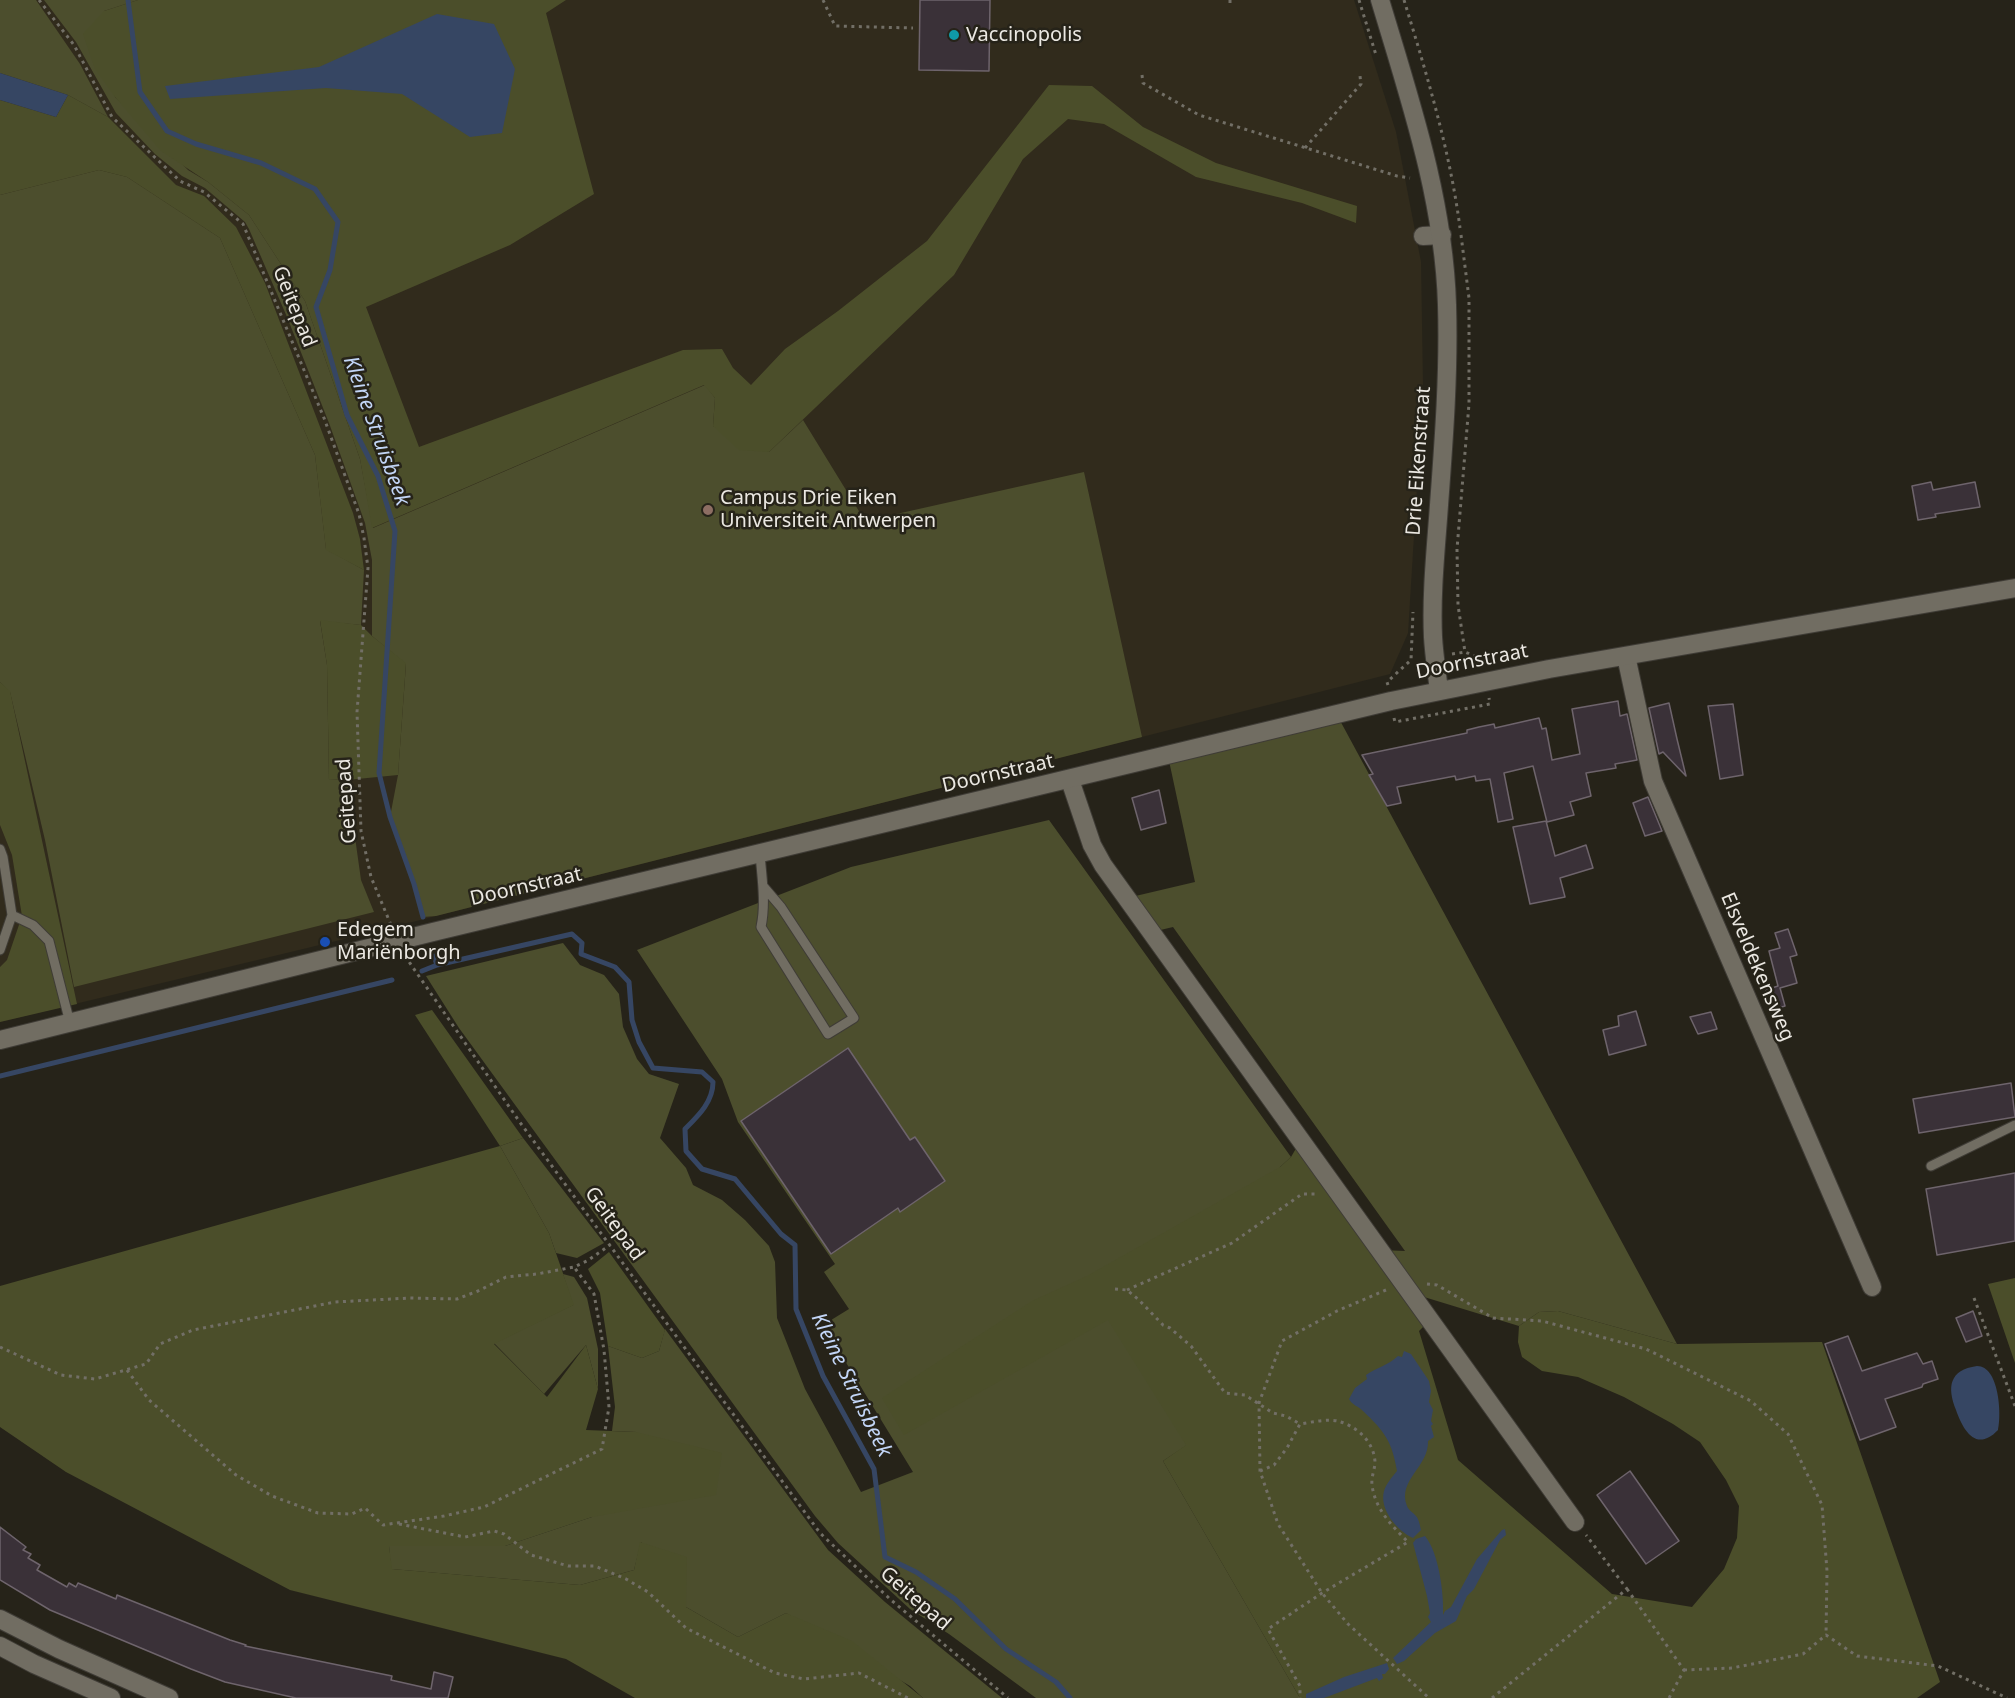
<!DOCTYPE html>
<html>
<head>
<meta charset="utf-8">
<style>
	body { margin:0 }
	canvas { display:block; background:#262319 }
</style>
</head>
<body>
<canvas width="2015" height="1698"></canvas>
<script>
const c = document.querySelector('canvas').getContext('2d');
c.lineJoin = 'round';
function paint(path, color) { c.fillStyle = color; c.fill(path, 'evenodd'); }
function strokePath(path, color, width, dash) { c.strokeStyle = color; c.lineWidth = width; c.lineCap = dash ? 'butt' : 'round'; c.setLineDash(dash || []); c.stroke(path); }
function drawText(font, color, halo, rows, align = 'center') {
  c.font = font + ' "Noto Sans",sans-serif'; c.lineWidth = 5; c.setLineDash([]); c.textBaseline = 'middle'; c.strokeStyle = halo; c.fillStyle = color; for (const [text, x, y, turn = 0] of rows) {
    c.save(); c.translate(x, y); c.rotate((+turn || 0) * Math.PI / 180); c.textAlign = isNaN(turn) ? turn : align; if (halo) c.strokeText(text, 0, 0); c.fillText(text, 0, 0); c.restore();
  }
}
paint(new Path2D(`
	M0,0h1354l42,132 25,130 2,126 -15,245 -18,41 -1029,261 -361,87z`), '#312b1c');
paint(new Path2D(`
	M0,0h36l44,64 28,53 -40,-22 -68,-22z
	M44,0h94l-34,11 11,86 73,73 20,12 41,33 56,86 55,158 13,69 332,-143 10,13 -2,28 56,26 34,-32 62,101 219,-49 58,265 -706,179 -13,1 -9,-33 -24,-67 8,-42 8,-111 -34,-28v-76l-7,-37 -36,-100 -42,-106 -38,-88 -4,-7 -40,-34 -23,-12 -27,-22 -39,-41 -40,-71z
	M99,170l28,7 93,61 95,217 11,94 38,21 -3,55 -41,-4 7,44 2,114 18,1 14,100 13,32 -300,75 -29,-147 -35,-148 -10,-10v-487z
	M1337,715l340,629 -119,-33 -19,1 -20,14 -108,-33 -31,-43 25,1 -232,-324 -21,5 -25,-34 68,-16 -27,-126z
	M1049,820l242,337 -11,10 -97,272 4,6 -24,16 137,237h-264l-87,-64 -39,-25 -72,-66 -23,-27 -356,-488 -33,-52 137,-33 17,22 24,10 15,19 4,33 14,32 12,15 30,10 -19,54 26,30 7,17 29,15 23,20 24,26 6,16 2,56 28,71 56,103 52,-20 -90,-147 26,-16 -25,-37 11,-8 -97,-142 -16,-43 -85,-129 214,-83z
	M523,1138l81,105 -27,15 -21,-5 -7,-20 -49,-87z
	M563,1274l11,3 13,21 11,51v40l-12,-44 -42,49 -50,-51 79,-38z
	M665,1329l163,221 57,52 117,96h-79l-13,-12 -124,-73 -48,24 -52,-30 -45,-65 -7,28 -54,15 -189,-16 -2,-23h116l87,-29 44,-85 -24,-1 3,-24 -7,-61 34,12 17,-7z`), '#4c4e2d');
paint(new Path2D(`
	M138,0h428l-20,13 48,181 -84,51 -144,62 53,140 264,-97 39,-1 11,19 18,17 34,-36 53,-38 89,-70 122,-156 43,1 51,41 73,36 141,43 -1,17 -54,-20 -106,-26 -92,-53 -36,-5 -45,40 -69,116 -185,177 -30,-2 -26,-24 2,-28 -11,-13 -332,143 -12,-69 -55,-158 -56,-86 -41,-33 -47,-31 -46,-54 -20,-28 -12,-35 21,-23z
	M68,95l40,22 68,68 28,11 32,31 29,56 88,230 7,26 4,31 -38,-20 -11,-95 -95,-217 -93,-61 -28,-7 -99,25v-95l56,17z
	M320,620l41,5 11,11 34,27 -8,112 -51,5 -18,-1 -2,-114z
	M0,682l10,9 67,313 -77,18v-55l7,-7 15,-44 -10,-61 -12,-30z
	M432,1010l91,128 -23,8 49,87 25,72 -80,39 53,53 39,-52 12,44 -12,41 50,2 86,21 -6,42 -124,22 -87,29h-116l3,23 188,16 54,-15 6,-28 47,15 -1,50 52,30 48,-24 66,28 71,57h-288l-69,-39 -276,-69 -224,-118 -66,-45v-141l500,-140 -85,-131z
	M1301,1140l129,180 -11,11 39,129 154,134 80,13 32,-38 13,-31 2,-32 -13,-26 -26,-38 -27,-18 -49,-27 -46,-20 -36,-6 -20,-14 -4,-15 1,-16 20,-14 19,-1 119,33 145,-2 118,340 -23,16h-617l-137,-237 23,-16 -78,-125 -204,115 -22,-37 150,-97 55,-25 193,-109 11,-10z
	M609,1252l56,78 -6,21 -17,7 -34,-12 -8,-53 -12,-24z
	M2015,1278v85l-27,-79z`), '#4b4e2a');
paint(new Path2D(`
	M437,14l57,10 21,45 -13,64 -32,4 -68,-43 -76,-6 -156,11 -5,-13 154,-19z
	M0,73l68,22 -12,22 -56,-17z
	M1404,1351l7,3 18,27 2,10 -2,11 4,8 -2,11 2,3 -2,2 3,11 -6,4c1,26 -31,39 -21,65 2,5 6,6 9,10 3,3 4,10 5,14l-8,8c-16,-7 -34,-29 -29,-47 2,-7 8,-14 13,-20 -5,-30 -13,-40 -34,-60 -5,-5 -11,-6 -14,-12l6,-11 12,-9 -1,-4c10,-7 23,-10 32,-19l4,1z
	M1977,1366c22,0 25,48 21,64 -22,23 -35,0 -42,-20 -9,-23 -7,-40 21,-44z
	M1505,1529l1,6 -6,5 -26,49 -7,7 -11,25 -21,12 -31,28 -7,3 -4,-6 38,-36 -3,-5 2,-4 -3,-17 -14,-53 3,-4 9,-3c14,17 19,58 18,79l2,-4 6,-4 26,-48 25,-29z
	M1387,1663l2,6 -4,5h-3l1,4 -4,3 -2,-3 -53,20h-18v-4l38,-17z`), '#364663');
strokePath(new Path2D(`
	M128,0l12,92 27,39 29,13 65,19 54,26 23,33 -8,48 -14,37 31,108 31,61 17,55 -16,242 11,44 24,67 9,33
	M434,956l3,9 135,-31 10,9 -1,11 34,13 14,15 3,38 7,22 14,26 49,4 11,10c0,20 -15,34 -28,47l1,22 16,18 33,10 46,55 14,11 1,64 27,67 51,93 11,88 31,15 39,27 51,50 50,33 14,16
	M422,971l15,-6
	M0,1076l392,-96`), '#364663', 5);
const building = new Path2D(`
	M920,0h70l-1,71 -70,-1z
	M1931,482l2,8 42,-8 5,25 -45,7 1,3 -18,3 -6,-34z
	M1618,701l2,15 7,-2 10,46 -22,4 1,4 -30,5 5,23 -21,6 4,13 -27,7 -14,-56 -29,7 9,46 -15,3 -8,-43 -14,2 -1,-5 -19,4 -1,-4 -58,11 4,16 -14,3 -18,-31 4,-1 -11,-19 105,-22v-3l12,-3 15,-3 1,4 44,-10 3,11 4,-1 6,32 28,-6 -8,-45z
	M1669,703l8,36 9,37 -23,-24 -4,2 -10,-46z
	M1733,704l10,71 -23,4 -12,-73z
	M1159,790l7,33 -25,7 -9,-32z
	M1648,797l14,34 -17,5 -12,-33z
	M1546,821l9,35 31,-11 7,23 -33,10 5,19 -35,7 -17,-77z
	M1788,929l9,26 -7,2 7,26 -17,5 5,18 -14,4 -5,-20 12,-4 -9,-35 11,-3 -5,-15z
	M1636,1011l10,34 -37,10 -6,-25 16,-4 -1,-10z
	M1711,1012l6,17 -19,5 -8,-17z
	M848,1048l62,92 5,-3 30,44 -45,31 -2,-4 -67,46 -90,-133z
	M2011,1083l4,34 -96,16 -6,-34z
	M2015,1173v68l-78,14 -11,-66z
	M1973,1311l9,25 -16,6 -10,-24z
	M1848,1336l14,35 55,-18 6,11 9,-3 6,18 -15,5 -1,3 -37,12 11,28 -36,13 -35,-96z
	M1630,1471l49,70 -33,23 -49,-69z
	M0,1527l26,20 -3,3 8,4 -3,4 12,7 -3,5 30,17 2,-4 7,4 2,-4 38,16 1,-4 113,45 16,5 -1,1 147,30 -1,4 40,9 3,-17 19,5 -5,21h-152l-71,-16 -34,-13 -141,-59 -50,-30z`);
paint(building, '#3a3138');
strokePath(building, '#6e646c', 1.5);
const lane = new Path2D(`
	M0,849l3,8 9,58 -12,35
	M760,854c2,25 6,49 1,73l67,107 26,-16 -73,-111 -18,-21
	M12,915l21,10 16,16 21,82
	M1931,1166l84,-41`);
const street = new Path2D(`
	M1423,236l19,-1
	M1626,656l27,125 219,506
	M1070,780l22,65 11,20 472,657`);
const secondary = new Path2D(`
	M1380,0c30,100 64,200 67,305 2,67 -3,133 -8,200 -3,43 -8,88 -6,132 1,18 4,36 6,54
	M0,1040l433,-108 958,-231 158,-32 466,-81
	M0,1619l59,30 110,49
	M0,1646l34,18 77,34`);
strokePath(lane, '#3f3c36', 11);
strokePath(street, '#3f3c36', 20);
strokePath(secondary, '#3f3c36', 20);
strokePath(new Path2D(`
	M39,0l35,45 38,72 68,64 24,11 39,32 81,194 35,96 5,24 4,30 -11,144 4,119 10,46 20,48
	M823,0l12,26 78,2
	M1230,0v5
	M1359,0l17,55
	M1404,0c23,75 46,151 56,228
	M1142,75l1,8 56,32 198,61 13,2
	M1305,148l56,-64 -1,-8
	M1461,235l8,63v106l-12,145 1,56 7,47 19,8v4
	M1452,654l13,-2
	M1388,685l-1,-3 24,-22 2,-48
	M1394,718l1,4 95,-18 -1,-6
	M405,956l114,165 301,412 71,67 117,98
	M1427,1284l10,1 56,33 49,3 104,28 105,52 37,33 34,71 5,66 -1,64
	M1115,1289l12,1 12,10 24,25 7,3 21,18 34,47 20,2 28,18 13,3 14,8
	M1127,1290l105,-47 70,-49h17
	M1386,1290l-49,21 -55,30 -23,62 1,68 18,53 44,69 26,31 81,74
	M1974,1298l41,108
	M0,1347l61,28 34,4 51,-15 14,-20 33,-14 142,-28 75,-4 47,1 21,-8 28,-14 31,-3 37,-7 13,-6 23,-16
	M127,1370l22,30 87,75 36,21 46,17 34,1 13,-6 18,17 61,-9 40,-9 118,-58 7,-42 -5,-57 -10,-56 -20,-27
	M1260,1471l14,-6 13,-17 13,-24c12,-2 30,-6 41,-2 18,6 33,21 34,40 0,7 -4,15 -3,23 3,24 20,41 36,57l-86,51 -54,36 32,57v12
	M399,1524l66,13 29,-6 10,3 27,21 37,11h27l31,13 22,13 38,36 89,45 29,6 55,-6 49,25
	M1627,1589l57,81
	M1684,1670l48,-2 71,-14 23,-19 31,21 81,10 69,32
	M1492,1698l135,-109 -41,-54
	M1669,1698l15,-28`), '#726f66', 3, [3, 4.5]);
strokePath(lane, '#716d62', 9);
strokePath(street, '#716d62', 18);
strokePath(secondary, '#716d62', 18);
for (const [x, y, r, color] of [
	[954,35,6,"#0f9aa8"],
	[708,510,6,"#8d6e63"],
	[325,942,6,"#1a4fb4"]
]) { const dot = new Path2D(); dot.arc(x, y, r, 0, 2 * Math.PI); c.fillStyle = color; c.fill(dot); strokePath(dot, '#262319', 2); }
drawText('20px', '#ebe8e2', '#262319', [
	["Vaccinopolis",966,35],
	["Campus Drie Eiken",720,498],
	["Universiteit Antwerpen",720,521],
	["Edegem",337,930],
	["Mariënborgh",337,953]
], 'left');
drawText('20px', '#ebe8e2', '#262319', [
	["Geitepad",294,307,68],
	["Drie Eikenstraat",1419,461,-86],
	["Doornstraat",1472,662,-11],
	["Doornstraat",998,774,-13],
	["Geitepad",347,801,-94],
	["Doornstraat",526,887,-13],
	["Elsveldekensweg",1757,967,67],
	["Geitepad",614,1224,54],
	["Geitepad",915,1599,41]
]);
drawText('italic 21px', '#c2d5f6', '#262319', [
	["Kleine Struisbeek",376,431,70],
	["Kleine Struisbeek",851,1385,64]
]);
</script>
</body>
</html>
